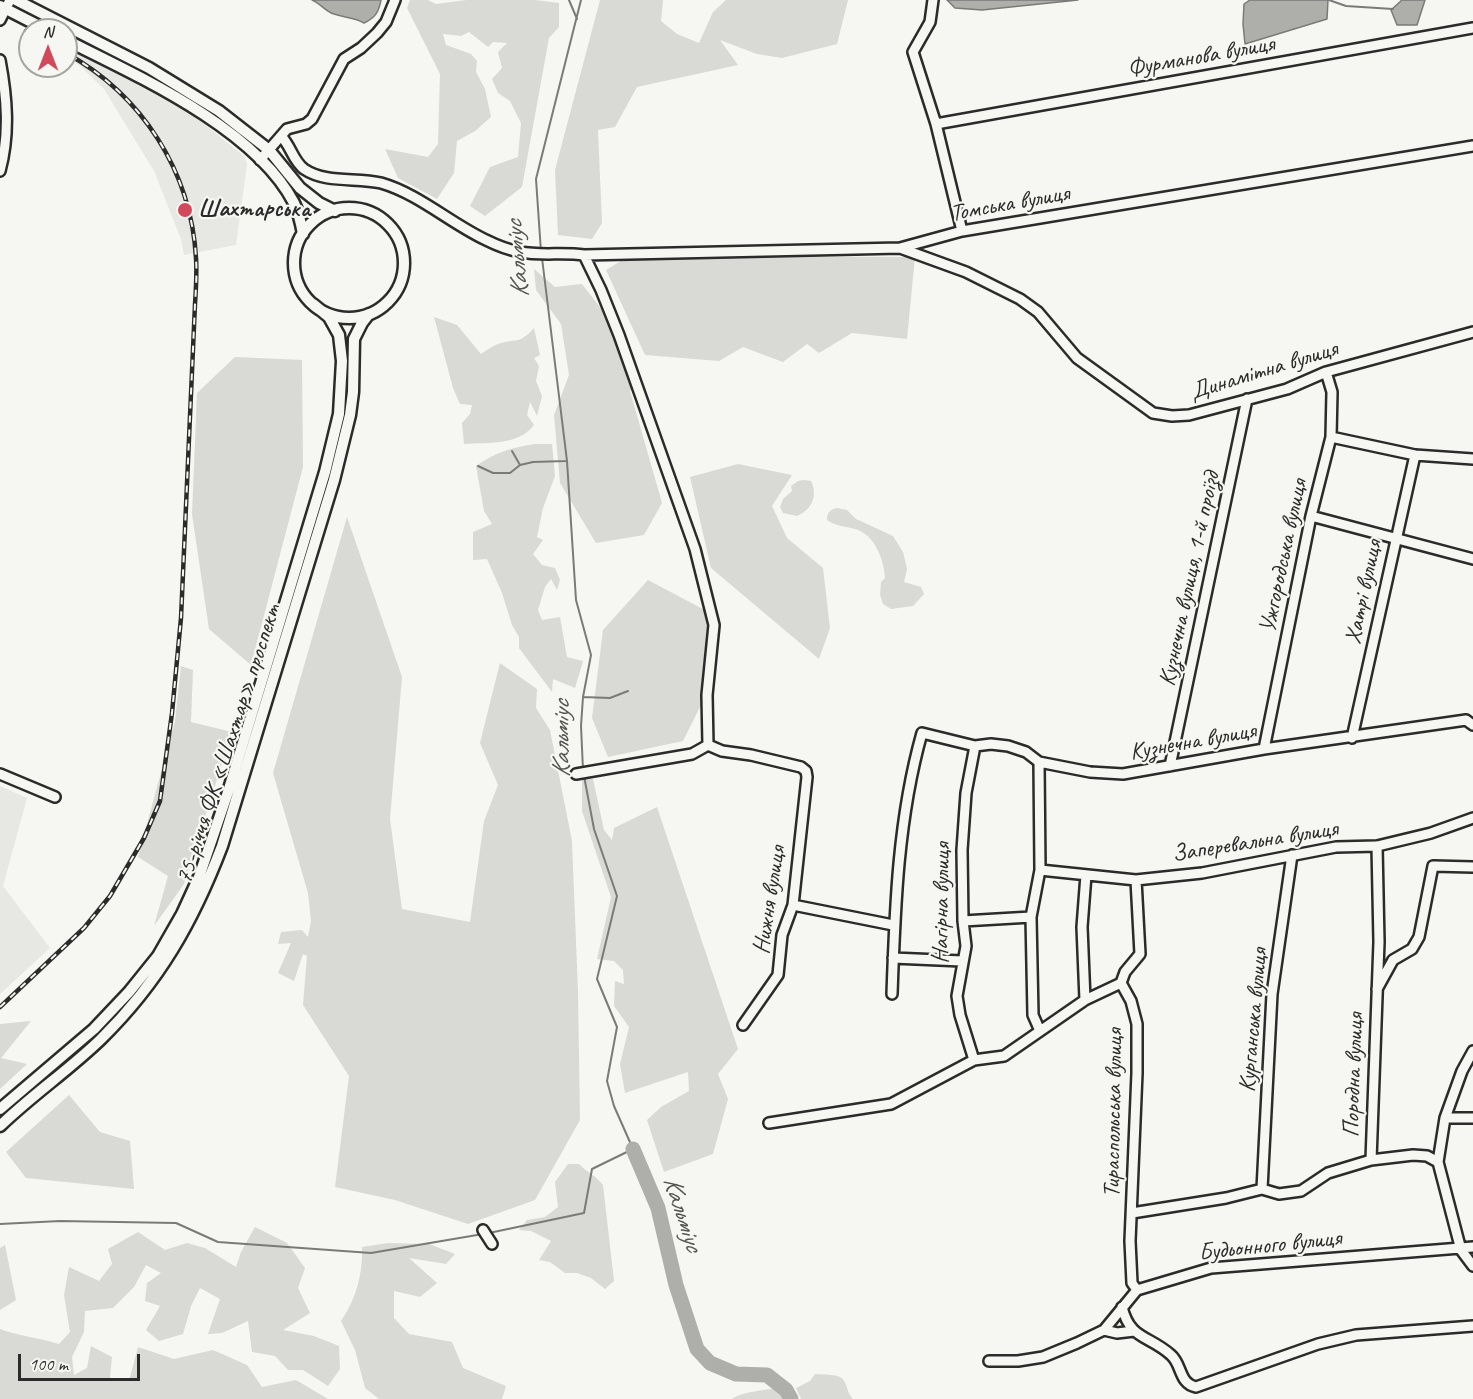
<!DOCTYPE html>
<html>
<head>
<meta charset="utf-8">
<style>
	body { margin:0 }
	#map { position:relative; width:1473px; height:1399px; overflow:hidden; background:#f6f6f2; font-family:Caveat,sans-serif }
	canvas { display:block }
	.north { position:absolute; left:18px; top:18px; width:60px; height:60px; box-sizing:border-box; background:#f6f6f2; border:2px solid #a5a5a2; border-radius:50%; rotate:0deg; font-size:16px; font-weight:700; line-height:24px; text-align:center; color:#2b2b2b }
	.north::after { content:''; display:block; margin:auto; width:21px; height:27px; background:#d1495b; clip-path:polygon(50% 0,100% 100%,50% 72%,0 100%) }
	.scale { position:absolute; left:18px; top:1354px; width:122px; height:27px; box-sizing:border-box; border:3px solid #2b2b2b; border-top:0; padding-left:8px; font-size:18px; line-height:21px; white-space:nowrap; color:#2b2b2b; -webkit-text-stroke:4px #f6f6f2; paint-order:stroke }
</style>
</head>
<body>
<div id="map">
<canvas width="1473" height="1399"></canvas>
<div class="north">N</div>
<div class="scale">100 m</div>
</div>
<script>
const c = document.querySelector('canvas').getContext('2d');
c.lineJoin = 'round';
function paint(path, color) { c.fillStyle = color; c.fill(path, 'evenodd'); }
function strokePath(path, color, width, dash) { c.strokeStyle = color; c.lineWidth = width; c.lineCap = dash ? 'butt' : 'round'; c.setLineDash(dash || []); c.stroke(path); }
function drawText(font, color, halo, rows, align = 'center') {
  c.font = font + ' Caveat,sans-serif'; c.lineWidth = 4.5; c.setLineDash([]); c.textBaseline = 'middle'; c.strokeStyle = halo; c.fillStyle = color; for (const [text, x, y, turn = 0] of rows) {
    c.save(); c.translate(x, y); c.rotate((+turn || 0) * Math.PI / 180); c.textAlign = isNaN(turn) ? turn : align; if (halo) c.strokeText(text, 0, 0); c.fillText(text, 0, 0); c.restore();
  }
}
paint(new Path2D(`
	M66,48l51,24 81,47 46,37 3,8 -11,81 -52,10 -3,-16 -27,-68 -50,-82 -25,-24 -13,-8z
	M0,786l27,12 -24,88 47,62 -50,46z`), '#e7e7e3');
paint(new Path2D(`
	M410,0h18l8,4 30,-4h69l24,3v24l-10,11 -27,149 -37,29 -15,-10 20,-39 28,-10 3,-34 -11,-22 -12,-8 -6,-14 10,-11 -4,-16 9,-9 -14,-1 -5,5 -19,-15 -8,4 -18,-2 3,11 25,9 6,7 -1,11 9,17 6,28 -16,14 -18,10 -3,32 -17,26 -39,-21 -13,-29 43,8 10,-13 2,-70 -33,-66z
	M600,0h63l-2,21 16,13 22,9 14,-31 13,-12h122l-11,44 -55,14 -25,-4 -37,-14 18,25 -101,22 -22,40 -17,3 4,93 -10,16 -34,-4 -3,-65z
	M629,256l286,1 -8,82 -55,-6 -33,20 -12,-9 -24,18 -40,-15 -24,14 -74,-6 -39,-85z
	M534,269l21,18 27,-3 28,36 24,65 -4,6 32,112 -18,32 -48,8 -36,-60 -6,-68 15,-40 -8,-51 -25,-34z
	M434,317l23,8 24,29c5,-3 11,-8 17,-10 18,-6 21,1 36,-16l6,27 -6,3 5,8 -3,15 6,15 -5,20 -7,-14 -3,13 7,10c-16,21 -46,17 -70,19l-2,-21 8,-9 2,-9 -12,-1 -7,-16z
	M235,357l67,3 1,107 -52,198 -42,-36 -17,-115 5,-121z
	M535,444h17l3,32 -12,32 -6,29 6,3 -10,14 9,11 13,3 5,12 -3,10 -6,-11 -6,8 -7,23 4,10 18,-3 7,40 16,4 -8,27 -22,-9 -1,13 -33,-44v-11l-7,-12 -10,-32 -15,-34 -14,1v-28l19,-8 -8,-13 -8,-45c18,-13 37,-19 59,-22z
	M738,464l54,11 -20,31 15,32 36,30 7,60 -11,31 -108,-91 -21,-91z
	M804,480l7,1c7,14 1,29 -14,35l-14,-3 -3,-6 3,-8 9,-8 -1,-5 7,-5z
	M837,508l10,2 9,9 37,17 10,16 4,17 -3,13 17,5 3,7 -11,12 -22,3 -8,-5 -3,-9 1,-13 4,-4c-1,-17 -9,-41 -27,-48 -11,-4 -21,-3 -31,-10 0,-8 3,-10 10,-12z
	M347,517l55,160 -12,142 12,90 68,13 14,-101 14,-36 -18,-42 20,-80 37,26 -1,19 14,22 22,111 6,151 2,128 -45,80 -67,24 -73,-24 -60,-13 14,-111 -46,-71 4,-49 -4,-2 -9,27 -16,-8 13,-30 -13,1 3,-12 21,-2 6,7 3,-16 -3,-28 -35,-120z
	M648,580l70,37 -15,84 -20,40 -75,16 -16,-39 11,-88z
	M181,666l12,4 -2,52 41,10 -48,152 -30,42 14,-50 -30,-19 37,-136z
	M582,778l11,1 11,51 8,10 2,-12 43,-21 81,242 -20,25 10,25 -15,55 -49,18 -17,-52 14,-13 28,-16 -1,-19 -63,21 -5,-29 9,-37 -15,-21 1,-25 9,3 -1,-14 -9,-9 -17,-2 14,-62 -29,-86z
	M31,1021l-30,37 26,6 -27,25v-65z
	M69,1095l31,37 30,9 4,48 -108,-11 -20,-26z
	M568,1164h11c8,8 17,12 24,21l11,96 -9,8 -14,-11 -14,-5h-12l-15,-11 -11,-2 12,-19 -20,-10 -12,-1 8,-10 18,-3 13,-10 -3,-25z
	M255,1227l32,16 18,25 -7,20 12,25 -27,17 31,6 25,10 1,23 -12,17 -25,-16h-15l-13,-14 -23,-4 -4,-31 -26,12 -14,1 12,-35 -20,-11 -9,18 -8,28 -24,7 -13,-11 14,-24 -15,-5 2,-18 14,-10 -15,-8 -12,22 -21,21 -28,3 -1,21 -12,25 2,18 13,-7 4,-22 21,11 -2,21 19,3 9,-34 36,12 39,-9 34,15 15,22 34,-7 32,19h-328v-70c19,7 40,9 59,15l11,-12 -6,-37 5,-28 30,14 13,-17 -4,-15 30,-17 27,18 22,-7 18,5 31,19 5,-15z
	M388,1243l41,1 26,10 -9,10 -37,-6 28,25 -17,14 -26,-6v27l15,16 43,8 11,26 43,18 -4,13h-123l-14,-11 -10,-38 -14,-29c15,-22 22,-47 21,-74z
	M5,1245l11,55 -16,10v-62z
	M815,1374c8,1 25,-1 29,7 4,6 3,12 9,18h-52l-5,-11 14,-7z
	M778,1388l6,11h-52c9,-7 33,-9 46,-11z`), '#d9d9d5');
const water = new Path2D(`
	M312,0h69c-2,12 -6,18 -17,23 -10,-6 -19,-5 -30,-9 -8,-2 -14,-11 -22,-14z
	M947,0h131l-96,10 -27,-2z
	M1250,0h78l-1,19 -82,25 -2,-20 1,-20z
	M1402,0h23l-8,25h-20l-6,-15z`);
paint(water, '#aeaeab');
strokePath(water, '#7a7a78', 1.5);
strokePath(new Path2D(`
	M569,0l8,19
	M1329,0l17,6 47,3
	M541,252l-5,-73 45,-179
	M542,258l25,203 9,139 15,55 -8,42 -2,29 2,44
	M512,451l8,14
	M478,466l15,7h17l10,-8 13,-3 33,-1
	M583,697l27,1 18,-7
	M0,1224l60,-3 116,2 42,19 153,11 112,-19
	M489,1233l95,-20 8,-44 41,-20 -19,-43 -7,-25 10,-54 -20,-48 20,-83 -23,-67 -10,-53`), '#7a7a78', 2);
strokePath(new Path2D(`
	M633,1149l25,59 18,77 21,64 13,14 26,11 31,1 19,15 5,9`), '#aeaeab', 15);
const minor = new Path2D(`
	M933,0l-3,22 -17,30 23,72 26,107
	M0,20l10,-20
	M0,60c7,37 10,74 0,111
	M936,124l537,-96
	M281,136c10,10 12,25 23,33 22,15 53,8 77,14 38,11 69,40 105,57 10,5 23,10 34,12 21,4 43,0 64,3l316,-7 62,-17 511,-85
	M260,160l27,-31 19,-5 6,-5 32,-60 17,-11 16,-15 9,-11 9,-22
	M900,248l66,24 54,27 18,13 39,46 76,55 19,3 17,-1 98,-26 39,-17 147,-40
	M584,255l17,35 18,45 76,214 19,76 -7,70 1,50
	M1331,437l84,18 58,4
	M1311,516l162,43
	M1352,738l63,-283
	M1264,749l47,-233 20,-79 1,-45 -6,-20
	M1039,762l1,108 -9,47 2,98 7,16
	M1170,766l77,-367
	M0,774l55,23
	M576,774l116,-20 16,-9 14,6 29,4 50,12 5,4 1,6 -14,128 -11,30 -4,40 -35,50
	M1040,870l96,10 66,-7 134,-26 41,-1 54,-13 42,-15
	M1136,880l4,74 -15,18 -4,11 10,18 6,23v49l-7,168 2,42 5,7
	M793,905l100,20
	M963,921l68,-4
	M893,958l69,3
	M1377,989l16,-29 19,-11 7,-12 14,-71 40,1
	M892,994c3,-88 6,-176 30,-261l53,13 16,-2 17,2 18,6 13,10 51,10 33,2 141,-25 202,-29 7,5
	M1085,1000l-3,-73 4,-52
	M1473,1051l-11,20 -17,47 -7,44 23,88 12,16
	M974,1060l-14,-45 -3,-19 9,-50 -3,-25 -1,-71 4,-57 9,-47
	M1445,1118h28
	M769,1123l122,-19 83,-44 30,-4 81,-56 36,-17
	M1371,1160l8,-218 -2,-96
	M1262,1189l10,-195 20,-139
	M1132,1213l94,-15 36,-9 17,5 22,-3 27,-18 43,-13 42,-5 14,1 11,6
	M483,1230l9,14
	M1122,1307c8,33 27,28 49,48 11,9 8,29 25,32l122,-43 38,-9 117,-9
	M1104,1330l13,3 17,-2
	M989,1361h29l25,-4 34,-14 27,-13 33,-40 74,-22 262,-21`);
const major = new Path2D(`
	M16,0l133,68 70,43 50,39 31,38 19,15 16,8
	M0,6l47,24
	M66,40c72,36 190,89 228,163 5,10 7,20 9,31
	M294 263a55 55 0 1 1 110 0a55 55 0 1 1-110 0Z
	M0,1109l94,-80 35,-37 29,-36 24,-42 17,-37 30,-88 96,-317 14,-58 3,-53 -3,-26 -10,-18 -16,-13
	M0,1126c32,-31 69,-56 101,-87 58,-57 92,-117 121,-193l112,-366 16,-65 3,-23 1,-53 8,-16 7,-9`);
strokePath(minor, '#2b2b2b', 14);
strokePath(major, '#2b2b2b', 15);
strokePath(minor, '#f6f6f2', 9);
strokePath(major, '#f6f6f2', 10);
const rail = new Path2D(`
	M26,31l4,2
	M0,1007l84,-79 26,-32 34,-58 16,-37 12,-88 9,-95 14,-314c1,-15 2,-31 1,-46 -5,-87 -54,-163 -130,-205`);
strokePath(rail, '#2b2b2b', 4.5);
strokePath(rail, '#f6f6f2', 2, [7]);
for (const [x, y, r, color] of [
	[185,210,8,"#d1495b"]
]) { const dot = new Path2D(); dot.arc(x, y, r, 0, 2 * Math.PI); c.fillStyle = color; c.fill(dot); strokePath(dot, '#f6f6f2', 2); }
drawText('24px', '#2b2b2b', '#f6f6f2', [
	["Фурманова вулиця",1201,57,-10],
	["Томська вулиця",1010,204,-10],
	["Динамітна вулиця",1264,371,-17],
	["Ужгородська вулиця",1284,556,-78],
	["Кузнечна вулиця, 1-й проїзд",1190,579,-78],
	["Хатрі вулиця",1364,592,-78],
	["Кузнечна вулиця",1193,742,-10],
	["75-річчя ФК «Шахтар» проспект",229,744,-72],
	["Заперевальна вулиця",1255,842,-9],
	["Нижня вулиця",770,900,-81],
	["Нагірна вулиця",942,903,-89],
	["Курганська вулиця",1254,1020,-85],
	["Породна вулиця",1354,1075,-88],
	["Тираспольська вулиця",1114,1113,-89],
	["Будьонного вулиця",1270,1246,-6]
]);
drawText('bold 24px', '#2b2b2b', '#f6f6f2', [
	["Шахтарська",198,210]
], 'left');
drawText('italic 26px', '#525251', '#f6f6f2', [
	["Кальміус",518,259,-95],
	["Кальміус",562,739,-90],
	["Кальміус",682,1214,72]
]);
</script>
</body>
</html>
